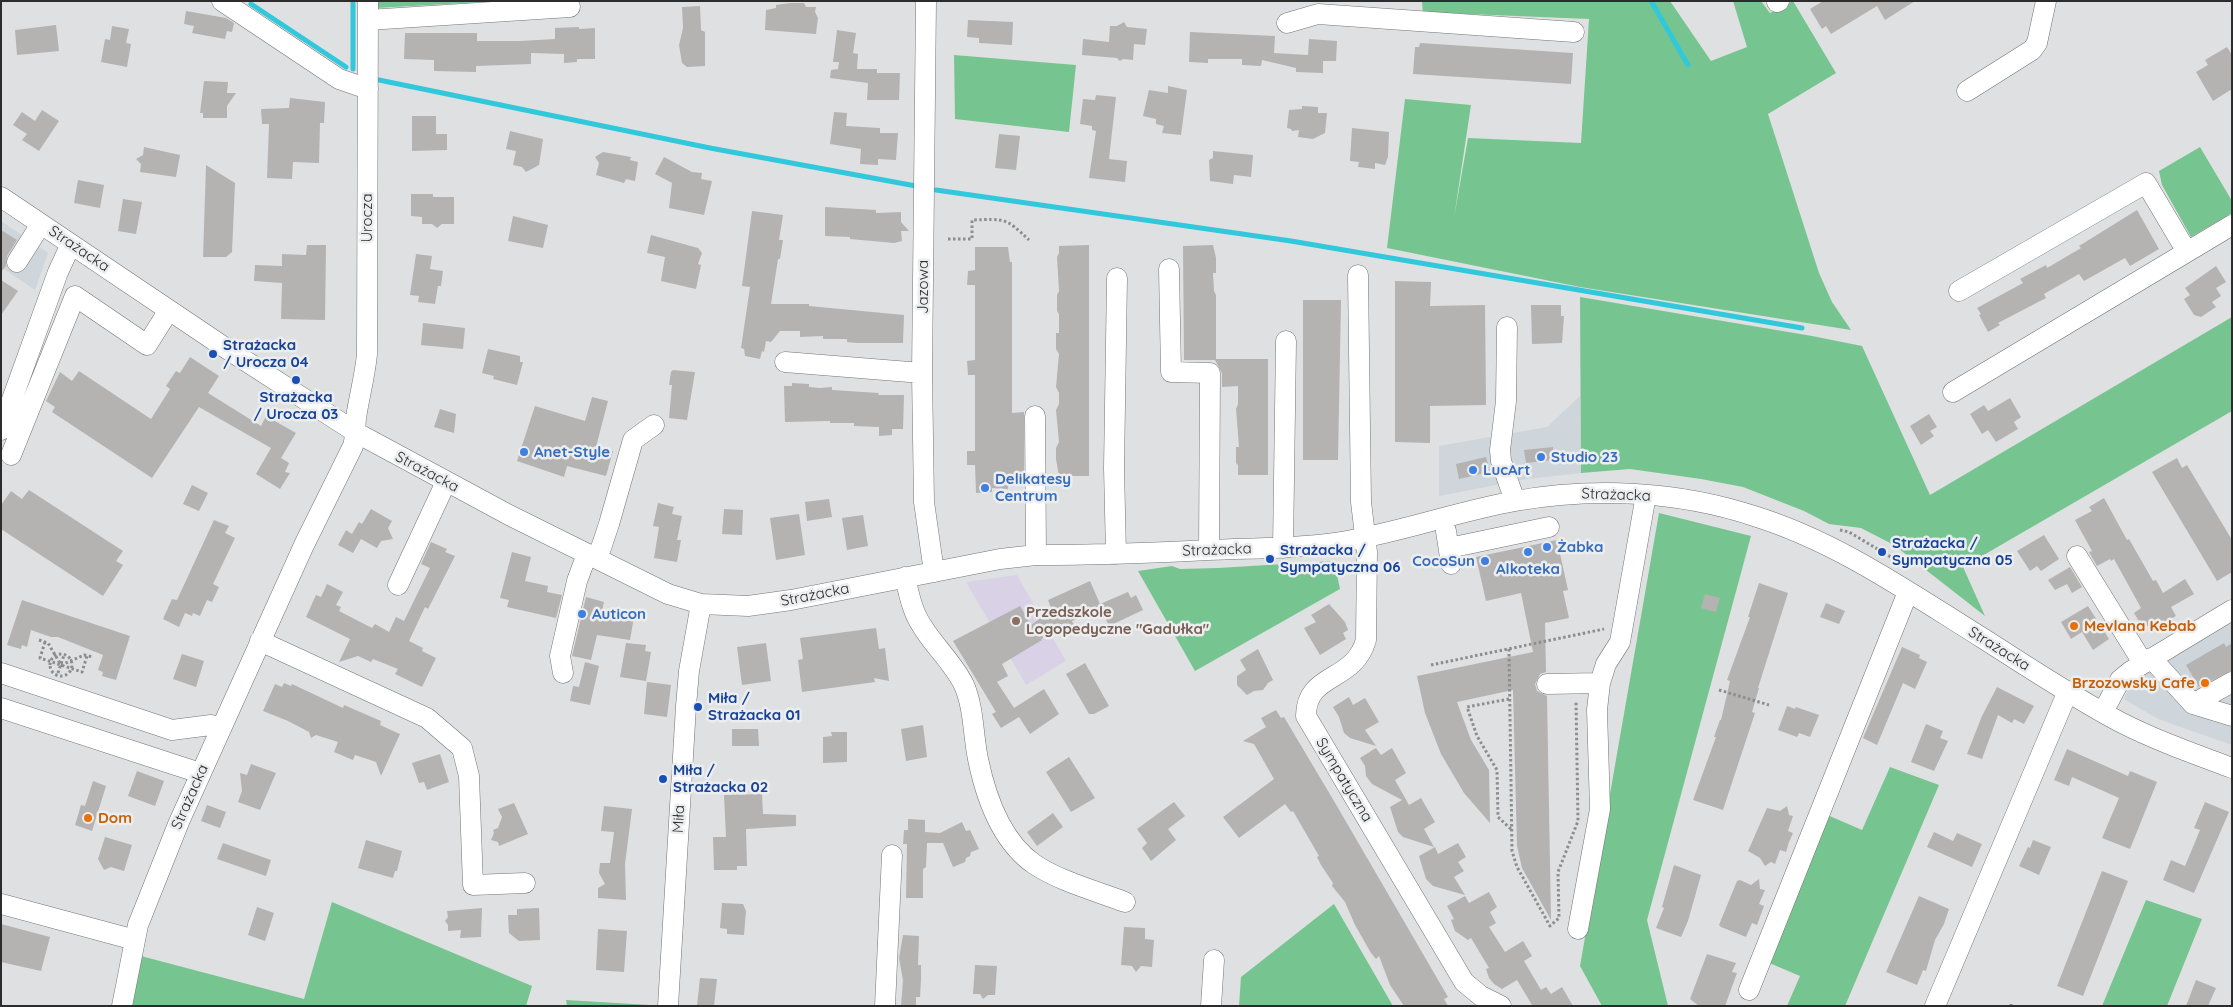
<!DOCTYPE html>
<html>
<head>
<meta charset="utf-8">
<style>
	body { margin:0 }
	#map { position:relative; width:2233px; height:1007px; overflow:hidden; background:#dfe0e1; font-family:Quicksand,sans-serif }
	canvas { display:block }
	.frame { position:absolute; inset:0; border:2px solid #2c2c2d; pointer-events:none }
</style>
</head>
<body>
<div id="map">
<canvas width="2233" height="1007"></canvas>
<div class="frame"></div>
</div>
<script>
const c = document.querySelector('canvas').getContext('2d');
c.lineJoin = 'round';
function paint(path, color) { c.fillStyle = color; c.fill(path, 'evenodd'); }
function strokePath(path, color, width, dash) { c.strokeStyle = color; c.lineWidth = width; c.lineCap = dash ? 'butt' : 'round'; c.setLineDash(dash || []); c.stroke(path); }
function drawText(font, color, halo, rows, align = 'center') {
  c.font = font + ' Quicksand,sans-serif'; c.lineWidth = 5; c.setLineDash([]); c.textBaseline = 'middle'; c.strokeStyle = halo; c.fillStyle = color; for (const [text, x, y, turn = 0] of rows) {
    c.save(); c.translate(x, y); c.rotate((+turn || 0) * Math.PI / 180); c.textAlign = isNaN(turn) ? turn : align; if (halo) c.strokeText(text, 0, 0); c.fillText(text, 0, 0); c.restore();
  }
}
paint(new Path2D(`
	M1,221l47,32 -13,37 -34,-23z
	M1580,396l1,77 -54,6 -88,17v-50l108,-19z
	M2232,623v122l-74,-26 -34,-20 8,-18z`), '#ced5db');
paint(new Path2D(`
	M1017,575l49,86 -40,24 -60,-103z`), '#d9d2e7');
paint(new Path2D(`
	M376,1h125l-125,7z
	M1422,1h248l41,60 36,-14 -14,-46h28l9,12 23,-12 43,72 -68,41 51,159 13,29 19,28 -271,-43 -193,-39 18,-149 66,6 -17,113 14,-80 113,5 8,-124 -145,-6 -21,2z
	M954,55l122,10 -7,67 -114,-13z
	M2200,147l32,54v12l-41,24 -29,-52 -3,-14z
	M1580,297l232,39 50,10 68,149 302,-178v94l-269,156 22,49 -91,-71 -33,-17 -32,-4 -25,-13 -61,-24 -42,-8 -71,-10 -49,4z
	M1659,513l92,23 -104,384 21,86h-66l-22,-40z
	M1334,561l6,28 -145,82 -57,-100 34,-5 8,3 38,-1z
	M1890,767l49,18 -94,221h-58l13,-30 -33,-14 58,-148 37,16z
	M2146,900l56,19 -35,87h-65z
	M332,902l200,84 -6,20h-395l10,-50 163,43z
	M1334,904l59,102h-154l2,-29z
	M566,1000l84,5v1h-83z`), '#76c590');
strokePath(new Path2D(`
	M353,1v68
	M1651,1l37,64
	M251,4l95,63
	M379,80l331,68 206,38
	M936,190l355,51 511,87`), '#31c8dc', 5);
paint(new Path2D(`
	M1823,1h92l-30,19 -8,-14 -46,28 -5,-8 -4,3 -12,-20z
	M790,3h14l2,4h10l-1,5 3,6 -2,16 -51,-4 1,-20 10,-2v-3z
	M700,6l1,24 4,2v34l-18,1 -5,-4 -3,-18 4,-17 -1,-21z
	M186,11l40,7 8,5 -2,9 -5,-1 -2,8 -33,-6 2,-7 -10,-2z
	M968,20l45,2 -1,23 -33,-2v-5l-12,-1z
	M1124,22l3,5 20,2 -2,16 -11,-1 -1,16 -10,-1 -3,2 -3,-3 -35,-3 1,-16 26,3 1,-16h7z
	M56,25l3,26 -42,4 -2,-25z
	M112,26l17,3 -3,14 5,1 -4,23 -26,-5 4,-23 5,1z
	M579,27v2l16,-1v31h-18v3l-13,1v-9l-33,-1v11l-55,2v6l-42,-1v-11l-30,-1 1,-26h72v8h43l35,-2v-11z
	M837,30l19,3 -3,20 5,1 -1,15h20v4h23l-1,27h-32l1,-17 -38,-5 1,-8 7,-1 1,-7h-6z
	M1190,32l85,4 -1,17 34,2 1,-16 28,2 -1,20h-13v12l-27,-1v-4l-34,-8 -1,6 -19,-1v-6h-34v4l-19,-1z
	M1420,43l153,10 -2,31 -158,-10 2,-27h4z
	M2227,47l5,8v34l-19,12 -17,-29 12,-7 -3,-5z
	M204,81l24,1 -1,11h9l-9,13v12h-24v-5h-3z
	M1168,86l19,4 -6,45 -19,-2 2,-7 -8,-2v-5l-13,-3 6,-26 19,3z
	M1096,95l20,2 -7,62 18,2 -2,21 -36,-4 7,-47 -4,-1v-4l-12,-2 3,-25 12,1z
	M290,98l35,4 -1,21h-4l-1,40 -26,-1 -1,17 -25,-1 2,-54h-7l-1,-15 28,-1z
	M1302,106l16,1v6h9l-2,20 -12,6 -15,-2 1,-7 -7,1 -1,-2 -4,-1 2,-18 13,-1z
	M42,110l17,11 -20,30 -17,-11 5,-6 -14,-9 9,-13 13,9z
	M834,112l13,1 -1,13 34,2v5h18l-2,27 -18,-1v6l-18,-1 1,-15 -31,-5z
	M412,116h24v18h11v16l-35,1z
	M1352,128l37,4 -1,25 -3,8 -10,-2v6l-17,-2 1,-5 -9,-1z
	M510,131l33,8 -4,26 -13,7 -4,-5 -9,-2 3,-14 -10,-2z
	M999,134l21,2 -4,34 -21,-2z
	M144,147l36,8 -4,22 -36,-5 1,-8 -5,-5 7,-4z
	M1213,151l40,4 -2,22 -17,-2 -1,9 -23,-3 -1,-21 4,-2z
	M603,152l28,5 -1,3 8,2 -3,19 -9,-2 -2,4 -28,-8 3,-12 -4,-6z
	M664,157l28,15 10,1 -1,6 11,2 -8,34 -35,-7 3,-25 -17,-9z
	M206,165l29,18 -3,69 -6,5h-23z
	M78,180l26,5 -4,23 -26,-5z
	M411,194h22v3h21v27h-12l-5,4 -5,-4h-10v-7l-11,-1z
	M123,199l19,3 -6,32 -18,-3z
	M825,207l51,3v3l25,-1v10l8,9h-8l1,10 -8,2 -44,-4v-2l-25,-1z
	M2137,210l22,39 -29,17 -5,-8 -41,23 -5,-7 -35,20 2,4 -48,25 2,2 -12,7 -9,-17 2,-1 -4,-6 46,-25 -3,-4 26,-14 1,3 34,-20 -2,-2z
	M752,211l31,4 -4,25h4l-3,19h-2l-7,45h38v2l95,9 -1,28h-46l-10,-1v-3h-24v-3l-23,1v-6h-20l-9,11 -5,-1 -2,11 -2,-1 -2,8 -15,-3 -1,-7 -3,-1 9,-61 -8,-1z
	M513,216l35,9 -5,23 -35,-7z
	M1,230l16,10 -10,16 -1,10 -5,6z
	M651,235l47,13 4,5 -4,11 3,1 -5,24 -35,-8 4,-24 -18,-4z
	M307,245h19l-1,75 -44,-1 1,-36 -28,-2 1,-16 27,1v-12l24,1z
	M1089,245v231h-30l-3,-17v-11l3,-6 -3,-32 3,-6v-11l-3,-6 3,-33 -3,-5v-16h3v-19l-2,-3v-16l2,-4 -2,-34 2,-4v-7z
	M1213,245l3,13v15h-3l1,18 2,4v64h52v116h-30v-10l-2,-2v-16h3l-3,-38 2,-5v-18l-16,1v-14l-7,-13h-31l-1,-114z
	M975,247h33l2,15h2v151l12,-1v72l-16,1v4l-16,-1v4l-16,1 -1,-28h-8v-14h8v-76h-7l-1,-14 8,-1v-75h-8l1,-14 7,-1z
	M416,254l16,2 -2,13 13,2 -2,15h-3l-3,18 -17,-2 1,-6 -9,-1z
	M2216,266l10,16 -10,6 5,8 -9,6 4,5 -15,10 -7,-2 -10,-16 6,-4 -5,-7z
	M1,280l17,11 -17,24z
	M1395,281l36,1 -1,24 55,-1 1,100 -56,1v37l-35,-1z
	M1303,300h38l-3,160h-35z
	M1531,305h30v11h3l-2,27 -30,1z
	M423,323l42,5 -2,21 -42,-4z
	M488,349l32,7v6h3l-6,23 -24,-6 1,-3 -12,-3z
	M190,357l29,19 -11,17 53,33 5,-10 30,17 -15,25 8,5 -4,9 5,1 -10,16 -24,-15 15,-26 -72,-41 -47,71 -100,-66 3,-5 -9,-6 14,-29 12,9 7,-10 72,48 19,-30 -4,-3 10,-15 4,2z
	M673,370l22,2 -8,48 -18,-2 3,-33h-3l2,-13z
	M792,383l17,1v3l11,1 12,-1v3l47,3 -1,2h26l-1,34h-11v6l-13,1v-9l-25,-1v-3h-24v-2l-45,1 -1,-36h8z
	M592,397l16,4 -12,46 17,4 -7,25 -39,-10 -3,11 -47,-16 18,-55 50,15z
	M2010,398l11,19 -7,5 4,7 -22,13 -8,-12 -6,4 -12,-20 14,-9 4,6z
	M440,409l16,5 -2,19 -20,-6z
	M1929,414l8,13 -7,4 4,5 -13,9 -11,-19z
	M1553,447l1,13 -28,3 -2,-13z
	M1486,457l4,15 -31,7 -3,-15z
	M2177,458l5,10 5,-3 45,75v32l-15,9 -65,-109z
	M192,485l16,8 -9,18 -16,-7z
	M29,490l94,61 -7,10 7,4 -20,31 -102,-67v-24l10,-14 11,8z
	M2104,498l23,42 2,-1 24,42 3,-1 7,13 22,-14 9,15 -23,13 5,9 -15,8 -2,-4 -16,8 -9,-15 7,-5 -27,-49 -3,2 -1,-2 -13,7 -8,-14 3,-1 -17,-31 17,-9 -3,-4z
	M829,499l3,18 -25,4 -2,-19z
	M658,503l16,4 -2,7 10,2 -5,24h4l-4,22 -23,-4 5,-31 -6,-1z
	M371,509l21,12 -4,7 5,11 -12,2 -4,7 -16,-9 -8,14 -15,-8 8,-15 6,4 7,-12 3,2z
	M724,509l19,1 -1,25 -20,-1z
	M799,514l6,41 -29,5 -6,-42z
	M863,515l5,31 -21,4 -5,-32z
	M214,520l15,6 -4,7 10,5 -22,46 6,3 -7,15 -5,-2 -7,16 -7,-3 -1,3 -7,-3 -6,14 -16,-8 9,-20 5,1z
	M2044,535l15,24 -18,12 -4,-5 -7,5 -13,-20z
	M1557,540l11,50 -5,1 6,27 -24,5 1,49 -6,2 -5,10 2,7 10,5 4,224 -29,-52 -5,-22 -4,-156 -56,12 14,38 18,30 1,53 -26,-30 -23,-39 -16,-41 -8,-37 116,-24 -12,-59 -35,8 -10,-44z
	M431,542l16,7 -2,3 10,4 -27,53 -3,-2 -16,34 14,7 -1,3 14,7 -14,29 -27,-13 3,-5 -25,-10 -2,3 -13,-6 -19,6 11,-23 -44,-22 10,-22 5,2 6,-13 16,8 -7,13 5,2 -2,4 33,17 3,-4 14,8 7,-15 8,4 26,-53 -9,-4z
	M512,552l19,5 -6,24 23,5 -1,6 15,3 -6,23 -49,-11 2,-7 -9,-2z
	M2070,567l12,20 -10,6 -5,-9 -12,6 -7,-10z
	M1090,581l10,23 28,-12 3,6 5,-3 7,15 -34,16 -8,-17 -29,12 2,4 -33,14 1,1 -40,24 6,12 -11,6 17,26 30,-19 15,25 -29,20 -11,-17 -18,11 -9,-14 4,-2 -43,-71 67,-35 11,19 21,-15 -4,-10z
	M1759,583l29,10 -30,95h1l-7,24 3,1 -32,97 -30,-10 23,-63h-2l6,-17h1l9,-39 -3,-1 23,-63h-2z
	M1705,594l15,4 -4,14 -15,-4z
	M586,597l18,5 -2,9 32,6 -4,23 -33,-5 -6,25 -19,-4z
	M22,600l108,36 -14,44 -14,-4 1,-4 -5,-2 5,-15 -45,-18h-7l-20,-7 -4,17 -5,-2 -1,4 -14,-4z
	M1826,603l19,8 -6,13 -19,-7z
	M1329,604l16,18 3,8 -5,3 3,6 -26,16 -16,-27 12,-6 -5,-7z
	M2088,606l21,33 -16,11 -11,-18 -11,7 -10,-17z
	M876,628l3,21 6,-1 4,33 -15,-3 1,4 -73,10 -4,-32 5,-1 -3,-21z
	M626,643l20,2 -1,6 6,1 -5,29 -26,-4z
	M766,643l5,38 -29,4 -5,-38z
	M2224,643l2,4 6,-4v27l-33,17 -13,-22z
	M1902,647l18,8 -1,3 8,4 -12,27 -12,-6 -26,62 -14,-7z
	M1258,649l15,31 -5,3 -5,7 -9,1 -7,4 -10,-10v-9l9,-6 -6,-10z
	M182,654l22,7 -8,26 -23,-8z
	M585,662l14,4 -9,39 -20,-4 3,-15 6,1z
	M1085,663l24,43 -15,8h-5l-23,-40z
	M647,682l24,3 -4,32 -23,-3z
	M284,683l7,3 1,-2 51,24 1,-3 37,16 -1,4 20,9 -19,42 -5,-14 -21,-7 -2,5 -19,-8 4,-10 -22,-7 -5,3 -2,-6 -21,-11 -25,-10 12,-27 7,3z
	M1997,687l37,19 -10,18 -10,-5 -2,4 -14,-8 -16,44 -15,-5 15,-38z
	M1349,697l4,8 12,-7 14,24 -14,8 11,16 -26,-8 -6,-5 -5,-16 -6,-10z
	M1787,706l8,3 1,-2 23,8 -9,22 -11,-4 -2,4 -19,-7z
	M1276,710l5,8 3,-1 50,84 114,196 -4,2 4,7h-44l-14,-21 -11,-29 -3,3 -5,-6 -16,-28 -10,-23 -13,-16 1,-3 -12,-18 -4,-8 2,-1 -26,-45 -2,1 -6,-8 -46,34 -16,-21 51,-38 -20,-35 -11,-3 23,-14 -5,-9z
	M1926,724l17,7 -3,7 8,3 -14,30 -23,-9z
	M923,725l4,32 -21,4 -5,-32z
	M732,729h26l1,17h-27z
	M831,732h16v30l-24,1v-26l9,-1z
	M1376,748l5,7 11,-7 14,25 -11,7 14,25 12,-7 14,24 -11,7 10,18 -31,-10 -5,-5 -8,-25 12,-7 -30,-16 -6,-8 -1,-10 -5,-8z
	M2067,749l61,27 2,-5 27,11 -27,67 -28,-11 17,-40 -47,-21 -3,9 -15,-6z
	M440,754l9,28 -22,8 -3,-8 -5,1 -7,-20z
	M1069,757l26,41 -24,14 -25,-40z
	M251,764l25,9 -16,37 -22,-8 4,-11 -2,-18 7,2z
	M137,771l27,10 -9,25 -27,-10z
	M93,781l13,5 -14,45 -17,-6 6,-20 4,1z
	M762,794l1,20 33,1v11l-50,3 1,37h-10v4h-23l-1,-33h13l-2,-42z
	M1174,802l11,14 -17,13 8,11 -25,21 -9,-13 5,-5 -10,-14z
	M2205,802l24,10 -35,81 -31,-13 8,-20 14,6 15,-36 -6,-2z
	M514,803l14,31 -29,12 -1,-4 -7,-2 3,-7 -1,-3 5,-2 4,-11 -4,-8z
	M207,805l19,7 -6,16 -19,-7z
	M604,806l28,3 -7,55 1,36 -28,-2v-10l7,-4 -6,-11 1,-10h10l4,-31 -13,-1z
	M1787,806l2,9 4,1 -5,15 5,2 -4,9 -3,10 -6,-2 -5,14 -4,-2 -6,4 -5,-8 -12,-7 19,-43 13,3z
	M1053,813l10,14 -26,19 -10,-14z
	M908,819l17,1v12l15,1 22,-11 4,9 4,-1 9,19 -8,3 -1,4 -4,2 -1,4 -12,5 -10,-24h-16l-1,24 -3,2v29h-17l1,-54h-4l1,-14h4z
	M1934,832l19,9 4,-8 25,11 -10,23 -45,-20z
	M105,837l27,8 -8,26 -13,-4 -7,3 -6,-11z
	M366,840l36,11 -5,20h-2l-2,7 -35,-10z
	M2033,840l18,7 -12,28 -20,-9 9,-19 2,1z
	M223,843l48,17 -5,16 -49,-17z
	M1458,843l8,14 -8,5 6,9 -10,6 11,18 -32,-9 -7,-7 -7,-23 16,-9 3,7z
	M1674,865l27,10 -13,46 -7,16 -25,-9 8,-20 -2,-1z
	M2102,871l26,10 -45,115 -26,-10z
	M1759,879l1,10 5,1 -6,14 5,2 -7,19 -5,-2 -6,14 -25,-10 -2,-2 18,-44 3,-1 11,5z
	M1489,892l8,15 -7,5 6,11 -7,4 16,25 18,-11 9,15 -8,5 17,29 5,-3 5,7 11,-7 11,19h-43l2,-1 -15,-25 -15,9 -8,-5 -5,-6 -3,-9 3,-1 -18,-30 -3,2 -13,-9 -4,-11 3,-1 -7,-13 18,-10 4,7z
	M1919,896l30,13 -5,15 -9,16 -9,31 -3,-1 -6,15 -31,-13z
	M722,903l21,1 3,7 -2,24 -17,-1v-5l-7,-1z
	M257,907l17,6 -9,28 -17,-6z
	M482,908l-1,29 -21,1 1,-8 -13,1v-6l-3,-4 3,-4 -1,-6z
	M539,908l1,32 -21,1 -10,-8 -1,-18h9v-6z
	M1,924l49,13 -9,34 -40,-9z
	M1124,927l21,1v11l9,1 -2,27 -11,-1 -5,6 -4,-6 -11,-1z
	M598,929l29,2 -3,41 -28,-2z
	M903,935l16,1 -1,29h3v15l-1,17h-4v9h-15l2,-26 -4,-22z
	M1707,954l29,9 -4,9 5,1 -12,33h-26l-9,-7z
	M975,965l22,1 -2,29h-7l-5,4 -3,-5h-7z
	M700,978l17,1 -3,27h-17z
	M2196,980l20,8 -8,18h-22z`), '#b4b3b2');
const minor = new Path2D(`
	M222,1l117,78 29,10
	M926,1l-4,372 2,129 10,70
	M1777,2l2,-1
	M368,20l202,-13
	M1287,23l31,-9 256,18
	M1967,91l65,-41 5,-7 9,-42
	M1,197l220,148 136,88 152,82 159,79 33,10 47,2 43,-6 209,-41 36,-4c57,0 115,-2 172,-5 42,-2 85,-1 127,-7 61,-9 119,-31 180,-42 79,-14 163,-10 239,15 84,26 156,77 230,123 44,28 89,58 136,83 35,18 74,32 112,46
	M17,262l24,-38
	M1169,269l2,103 39,1 -1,177
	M1358,275l3,227 6,50 -1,88c-12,43 -60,32 -60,76l158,266 17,14 20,10
	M1959,291l187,-108 41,69
	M1507,327l-1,74 -6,49 1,11 14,40
	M785,362l137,11
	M1953,392l279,-167
	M1035,416l1,139
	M1,430l57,-158 13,-28
	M11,455l64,-159 72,49 22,-35
	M1446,531l5,33
	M1283,548l3,-207
	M1449,548l100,-21
	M1116,554l-2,-86 3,-190
	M2077,556l66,107
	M595,558l6,-10 8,-24 24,-84 21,-15
	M905,577c4,17 7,34 17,49 12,20 32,38 42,59 10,23 9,50 14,74 8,39 23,82 56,105 25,17 62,27 91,38
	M398,585l48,-103
	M260,641l167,77 35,30 7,28 4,109 52,-2
	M2151,658l42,46 39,12
	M1,673l171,57 39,-5 10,2
	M563,673l-3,-17 17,-75 10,-27
	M1547,684l53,-1
	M2193,704l39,-22
	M1,708l199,65
	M2103,712l17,-32 11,-9 101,-61
	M1,904l134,36
	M1578,929l22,-120 -3,-99 3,-27 6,-19 14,-22 26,-147
	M1749,990l159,-398
	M122,1006l16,-81 41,-103 125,-277 49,-99c3,-10 2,-18 3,-28 3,-21 9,-42 11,-64l1,-353
	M668,1006l18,-300 3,-35 12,-67
	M885,1006l7,-151
	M1211,1006l3,-46
	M1935,1006l133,-315`);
strokePath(minor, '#737475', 21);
strokePath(new Path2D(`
	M948,239h24v-19c33,-1 33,-3 57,20
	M1840,530l9,2 45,27
	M39,640l9,3 13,22 23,-10 9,2
	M45,642l-5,16 42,14 5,-16
	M1509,649l3,202 5,16 33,59 9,-8 -1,-46 20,-51 -2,-119
	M50 665a11 11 0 1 1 22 0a11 11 0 1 1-22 0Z
	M1431,665l173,-36
	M58,673l6,-18
	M1719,690l50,15
	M1509,699l-42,8 10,29 20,34 1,47 14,13
	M2011,1004v2`), '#8c8d8e', 3, [2.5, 2.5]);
strokePath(minor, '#fff', 20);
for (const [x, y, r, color] of [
	[213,354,5,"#1a4fb4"],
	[296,380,5,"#1a4fb4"],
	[524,452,5,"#3f7fe0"],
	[1541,457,5,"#3f7fe0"],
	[1473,470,5,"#3f7fe0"],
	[985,488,5,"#3f7fe0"],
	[1547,547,5,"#3f7fe0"],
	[1528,552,5,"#3f7fe0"],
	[1882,552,5,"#1a4fb4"],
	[1270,559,5,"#1a4fb4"],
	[1485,561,5,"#3f7fe0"],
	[582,614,5,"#3f7fe0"],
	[1016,621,5,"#8d6e63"],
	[2074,626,5,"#e8710a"],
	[2205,683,5,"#e8710a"],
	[698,707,5,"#1a4fb4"],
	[663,779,5,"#1a4fb4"],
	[88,818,5,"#e8710a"]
]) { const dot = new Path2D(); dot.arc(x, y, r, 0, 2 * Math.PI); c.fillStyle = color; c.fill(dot); strokePath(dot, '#ecedee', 2); }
drawText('15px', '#2c2c2d', '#ecedee', [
	["Urocza",367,218,-90],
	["Strażacka",79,249,34],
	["Jazowa",923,287,-90],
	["Strażacka",427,472,28],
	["Strażacka",1616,495,2],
	["Strażacka",1217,550,-2],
	["Strażacka",815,595,-11],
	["Strażacka",1999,649,32],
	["Sympatyczna",1344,780,59],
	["Strażacka",190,797,-66],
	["Miła",679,819,-87]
]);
drawText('bold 15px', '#164399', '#ecedee', [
	["Strażacka",223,345],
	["/ Urocza 04",223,362],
	["Strażacka",296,397,"center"],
	["/ Urocza 03",296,414,"center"],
	["Strażacka /",1892,543],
	["Sympatyczna 05",1892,560],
	["Strażacka /",1280,550],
	["Sympatyczna 06",1280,567],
	["Miła /",708,698],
	["Strażacka 01",708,715],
	["Miła /",673,770],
	["Strażacka 02",673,787]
], 'left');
drawText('bold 15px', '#366cbe', '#ecedee', [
	["Anet-Style",534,452],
	["Studio 23",1551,457],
	["LucArt",1483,470],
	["Delikatesy",995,479],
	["Centrum",995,496],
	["Żabka",1557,547],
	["CocoSun",1475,561,"right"],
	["Alkoteka",1528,569,"center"],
	["Auticon",592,614]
], 'left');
drawText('bold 15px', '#785e54', '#ecedee', [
	["Przedszkole",1026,612],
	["Logopedyczne \"Gadułka\"",1026,629]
], 'left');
drawText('bold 15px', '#c56008', '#ecedee', [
	["Mevlana Kebab",2084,626],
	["Brzozowsky Cafe",2195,683,"right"],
	["Dom",98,818]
], 'left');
</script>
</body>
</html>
